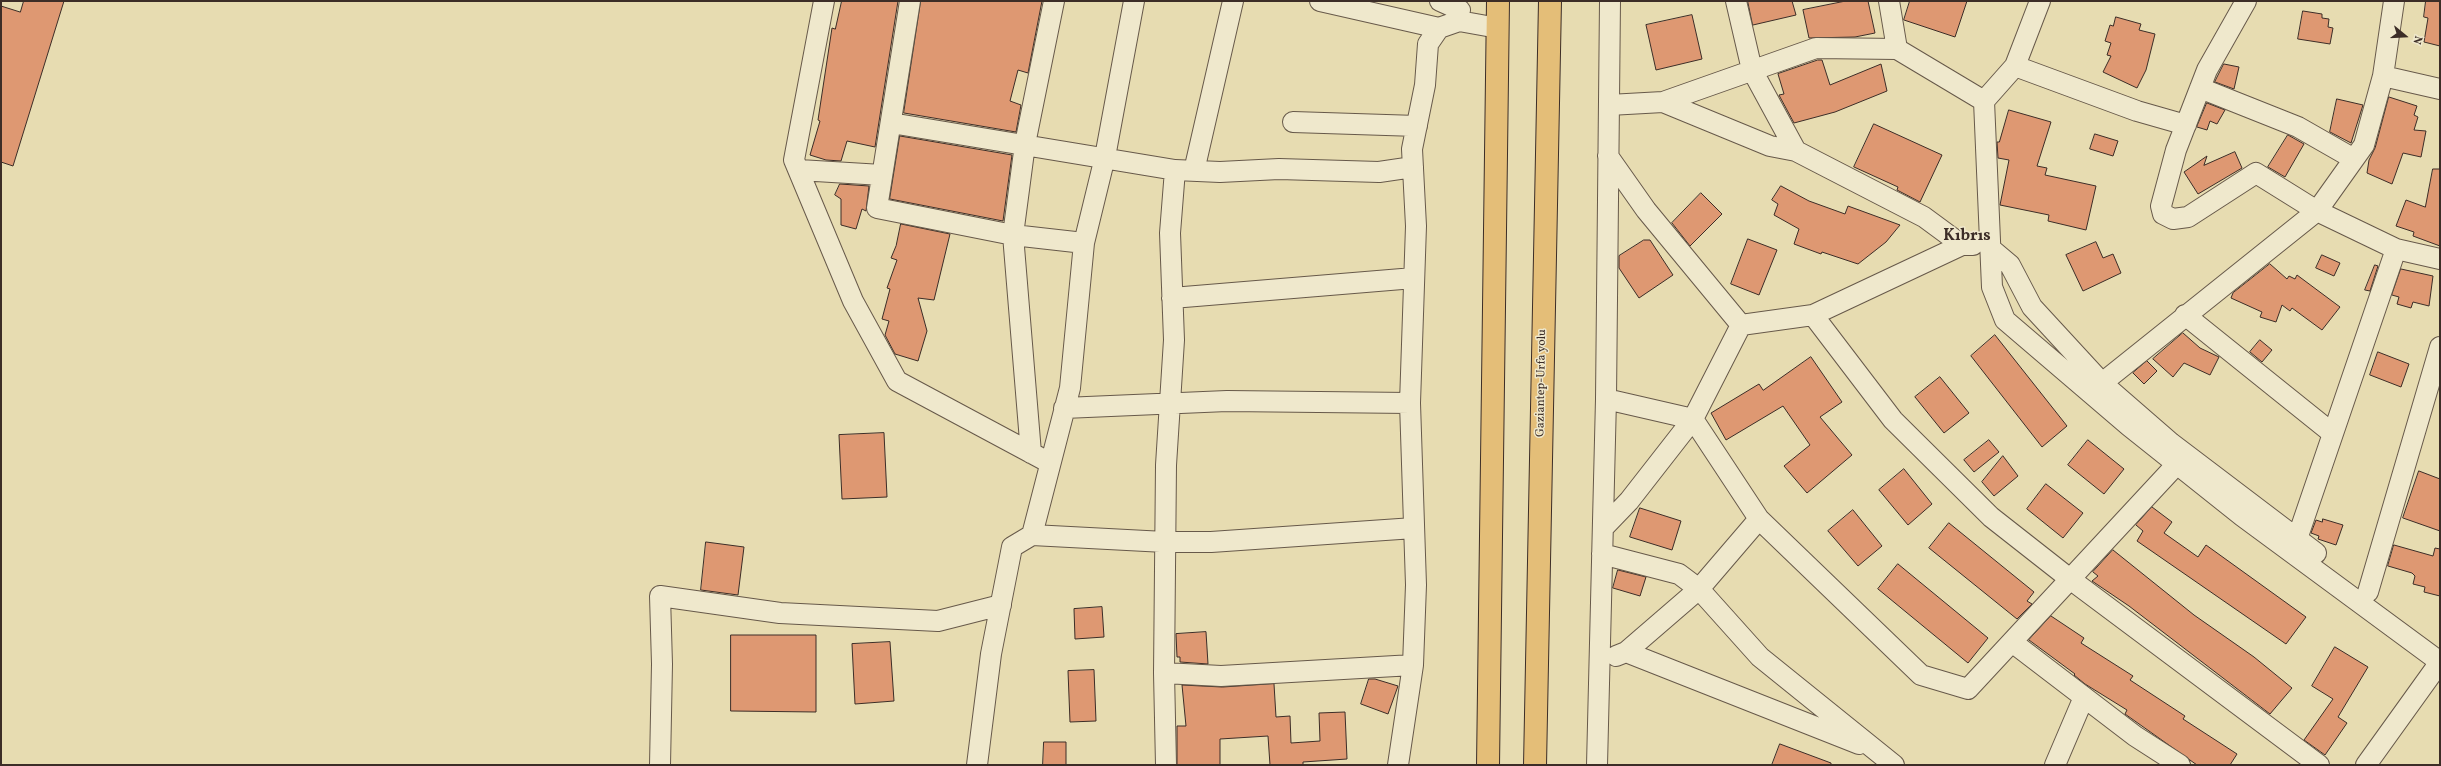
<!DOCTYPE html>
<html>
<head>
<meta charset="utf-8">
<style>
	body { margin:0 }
	#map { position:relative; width:2441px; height:766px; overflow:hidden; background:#e7dcb1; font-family:Vollkorn,serif }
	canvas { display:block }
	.frame { position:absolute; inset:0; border:2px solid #3c2d27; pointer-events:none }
	.north { position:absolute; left:2385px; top:16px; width:40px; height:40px; -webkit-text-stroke:3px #efe8cc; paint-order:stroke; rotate:108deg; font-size:11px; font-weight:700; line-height:16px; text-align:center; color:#3c2d27 }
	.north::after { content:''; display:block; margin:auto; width:14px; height:18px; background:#3c2d27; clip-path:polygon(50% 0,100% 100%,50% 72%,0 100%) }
</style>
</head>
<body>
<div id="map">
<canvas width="2441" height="766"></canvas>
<div class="frame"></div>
<div class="north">N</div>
</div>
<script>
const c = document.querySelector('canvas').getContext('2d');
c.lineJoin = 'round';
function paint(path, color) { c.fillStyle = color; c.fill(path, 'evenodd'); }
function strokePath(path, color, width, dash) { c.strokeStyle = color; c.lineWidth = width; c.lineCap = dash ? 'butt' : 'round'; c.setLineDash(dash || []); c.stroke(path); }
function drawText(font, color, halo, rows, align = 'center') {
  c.font = font + ' Vollkorn,serif'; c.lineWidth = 3; c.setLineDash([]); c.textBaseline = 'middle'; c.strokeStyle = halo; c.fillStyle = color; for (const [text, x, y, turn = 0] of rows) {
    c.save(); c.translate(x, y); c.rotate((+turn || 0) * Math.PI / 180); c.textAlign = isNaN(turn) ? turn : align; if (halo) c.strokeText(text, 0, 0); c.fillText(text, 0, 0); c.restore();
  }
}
const building = new Path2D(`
	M24,1h40l-51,165 -12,-4v-156l19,6z
	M842,1h56l-23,146 -28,-6 -6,20 -15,-1 -16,-5 10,-34 -2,-1 14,-92 3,1z
	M921,1h121l-14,72 -10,-3 -8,31 11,4 -5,27 -112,-19z
	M1748,1h44l4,14 -43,10z
	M1846,1h22l7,32 -20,4 -46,1 -6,-28z
	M1910,1h57l-12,36 -51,-17z
	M2426,1h14v45l-16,-4 4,-24 -4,-1z
	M2303,11l19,3v4l7,1 -1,8 5,1 -3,16 -32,-5z
	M1692,15l10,44 -46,11 -10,-45z
	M2116,17l25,7 -2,6 16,4 -9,36 -9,18 -34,-16 8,-16 -4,-1 4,-12 -6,-2 5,-16 3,1z
	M1818,60h4l8,25 51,-21 6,27 -52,21 -41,11 -14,-26 -1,-2 5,-1 -6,-20z
	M2224,64l15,3 -5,22 -19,-7z
	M2389,97l28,9 -3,9 4,2 -4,13 12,1 -5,26 -18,-4 -11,31 -25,-11 2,-13 6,-12z
	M2337,99l26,6 -12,38 -21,-11z
	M2207,103l18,7 -8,14 -7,-3 -3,9 -10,-3z
	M2009,110l42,12 -14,44 10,2 -2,7 51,11 -10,44 -38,-9 1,-6 -49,-10 9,-45 -11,-2 -1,-16h2z
	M1874,124l68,31 -22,47 -23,-12 1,-3 -44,-20z
	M2095,134l23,7 -5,15 -23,-7z
	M2288,135l16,9 -19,33 -17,-10z
	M900,136l112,19 -9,66 -113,-22z
	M2235,152l7,16 -44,26 -14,-22 23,-16 -3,9z
	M2433,169h7v77l-27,-10 1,-4 -18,-6 10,-26 19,7z
	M840,184l29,2 -3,25 -4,-2 -6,20 -15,-4v-26l-6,-4z
	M1781,186l28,15 36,13 3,-8 52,19 -14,17 -28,22 -36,-12 -1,2 -27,-10 5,-15 -25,-14 4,-11 -6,-4z
	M1701,193l21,21 -32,32 -18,-23z
	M901,224l49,10 -16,66 -16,-2 9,33 -9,30 -23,-7 -10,-19 4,-14 -7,-2 8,-30 -3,-1 10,-28 -6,-2 5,-12z
	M1748,239l29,11 -18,45 -28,-11z
	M1644,240h6l23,35 -34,23 -20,-30v-12z
	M2096,242l7,16 10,-4 8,19 -38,18 -17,-36z
	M2322,255l18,8 -6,13 -18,-8z
	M2270,264l17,15 2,-3 6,3 2,-4 43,32 -18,23 -30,-22 -2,3 -8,-6 -6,17 -16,-5 2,-5 -31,-14 2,-5z
	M2375,265l3,1 -8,25 -5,-1z
	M2401,269l32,7 -4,30 -16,-4 -2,6 -14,-4 2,-7 -7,-2z
	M2183,333l17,15 19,9 -9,18 -26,-12 -11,14 -20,-18z
	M1995,335l72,91 -25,21 -71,-91z
	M2260,340l12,10 -10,12 -12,-10z
	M2378,352l31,12 -8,23 -31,-12z
	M1811,357l31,45 -22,15 32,38 -45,38 -23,-27 26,-21 -27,-39 -57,34 -15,-27 48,-29 4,6z
	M2147,361l10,10 -13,13 -11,-11z
	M1940,377l29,36 -25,20 -29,-36z
	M884,433l3,64 -45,2 -3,-64z
	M1989,440l10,12 -25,20 -10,-12z
	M2088,440l36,29 -20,25 -36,-29z
	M2003,456l15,20 -24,20 -12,-14z
	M1904,469l28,35 -24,21 -29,-35z
	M2419,471l21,8v52l-37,-13z
	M2046,484l37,29 -20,25 -36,-29z
	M2152,507l20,15 -8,11 34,24 8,-12 100,72 -20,27 -149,-103 6,-10 -7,-6z
	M1640,508l41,13 -9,29 -42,-13z
	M1853,510l29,36 -24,20 -30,-35z
	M2323,519l20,6 -7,20 -18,-6 1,-3 -8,-3 5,-13 6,2z
	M1949,523l85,69 -7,9 5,3 -15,15 -88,-71z
	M706,542l38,5 -6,48 -37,-5z
	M2394,545l39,11 2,-8 5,1v47l-16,-4 1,-5 -12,-3 2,-8 -3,-3 -24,-7z
	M2113,550l81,65 60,42 38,31 -22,26 -141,-108 -37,-25 6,-5 -5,-4z
	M1898,564l90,74 -20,25 -90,-74z
	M1618,570l28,7 -6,19 -27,-8z
	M1102,607l2,30 -29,2 -1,-30z
	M2051,616l33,22 -3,5 52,33 -3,4 55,36 -2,3 54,35 -7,11h-33l-72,-51 2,-4 -42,-26 -11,-9 1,-1 -46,-34z
	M1206,632l2,32 -28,-2v-5h-3l-1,-23z
	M731,635h85v77l-85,-1z
	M890,642l4,59 -39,3 -3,-60z
	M2335,647l33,20 -30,50 9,6 -22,32 -21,-15 29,-41 -21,-13z
	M1094,670l2,51 -26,1 -2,-51z
	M1369,679h6l23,7 -10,28 -27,-10z
	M1274,684l2,33 14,-1 1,27 29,-2 -1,-28 26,-1 2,47 -44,3v3h-33l-2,-29 -48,3v26h-43v-39h9l-4,-41 40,2z
	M1044,742h22v23h-23z
	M1780,744l51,19v2h-59z`);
paint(building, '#de9872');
strokePath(building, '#3c2d27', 1);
const minor = new Path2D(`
	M824,1l-30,159 59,141 44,80 153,82
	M910,1l-33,207 136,27 71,8
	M1320,1l119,27
	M1440,1l20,9
	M1736,1l16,69 44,81
	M1889,1l8,48 87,52
	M2040,1l-25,65 -31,35 8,186 13,33 124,106 113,90 198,146
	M2246,1l-39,69 -31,80 -15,56 2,8 10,5 15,-2 68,-44 61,38 79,38 44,10
	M2015,66l122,45 49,14
	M2383,76l57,13
	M2200,88l98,39 56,32
	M1663,102l107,44 26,5 128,66 38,28h11
	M1609,105l54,-3 153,-54 81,1
	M1293,122l124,4
	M891,123l284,47
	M1608,156l38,54 95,115
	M799,170l83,5
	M1194,171l39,-170
	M1991,249l19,16 22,42 70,76 69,60 145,110
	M1172,298l242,-20
	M1813,315l80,105 98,97 79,62 249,186
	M2185,315l147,118
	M2102,383l215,-172 47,-66 19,-69 11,-75
	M1606,399l87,20 66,100 162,156 47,14 209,-225
	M1064,408l163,-7 183,2
	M1031,453l-18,-218 12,-91 29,-143
	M1603,528l26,-27 64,-82 48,-94 72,-10 149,-70
	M1032,535l133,7h46l203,-14
	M2297,539l99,-290
	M1602,554l77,20 20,15 61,68 134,108
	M2368,592l72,-245
	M2012,642l123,94 45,29
	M1626,652l233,92
	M1616,656l10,-4 73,-63 60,-70
	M1164,673l57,3 192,-11
	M660,765l2,-101 -2,-68 120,17 158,8 63,-16
	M977,765l14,-111 21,-107 20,-12 38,-147 14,-145 21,-86 29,-156
	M1166,765l-2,-92 2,-208 8,-125 -4,-107 5,-63 45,2 59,-3 100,3 34,-5
	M1398,765l15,-100 3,-80 -6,-182 6,-177 -4,-77 13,-64 3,-41 11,-16 20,-7 39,7
	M1597,765l9,-366 4,-398
	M2055,765l29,-68
	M2366,765l74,-103`);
const highway = new Path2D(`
	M1488,765l10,-764
	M1535,765l15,-764`);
strokePath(minor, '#67594a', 22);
strokePath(highway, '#3c2d27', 24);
strokePath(minor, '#efe8cc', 20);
strokePath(highway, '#e4be78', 22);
drawText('12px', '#3c2d27', '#efe8cc', [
	["Gaziantep-Urfa yolu",1542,383,-89]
]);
drawText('bold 16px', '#3c2d27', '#efe8cc', [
	["Kıbrıs",1967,237]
]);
</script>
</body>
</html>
